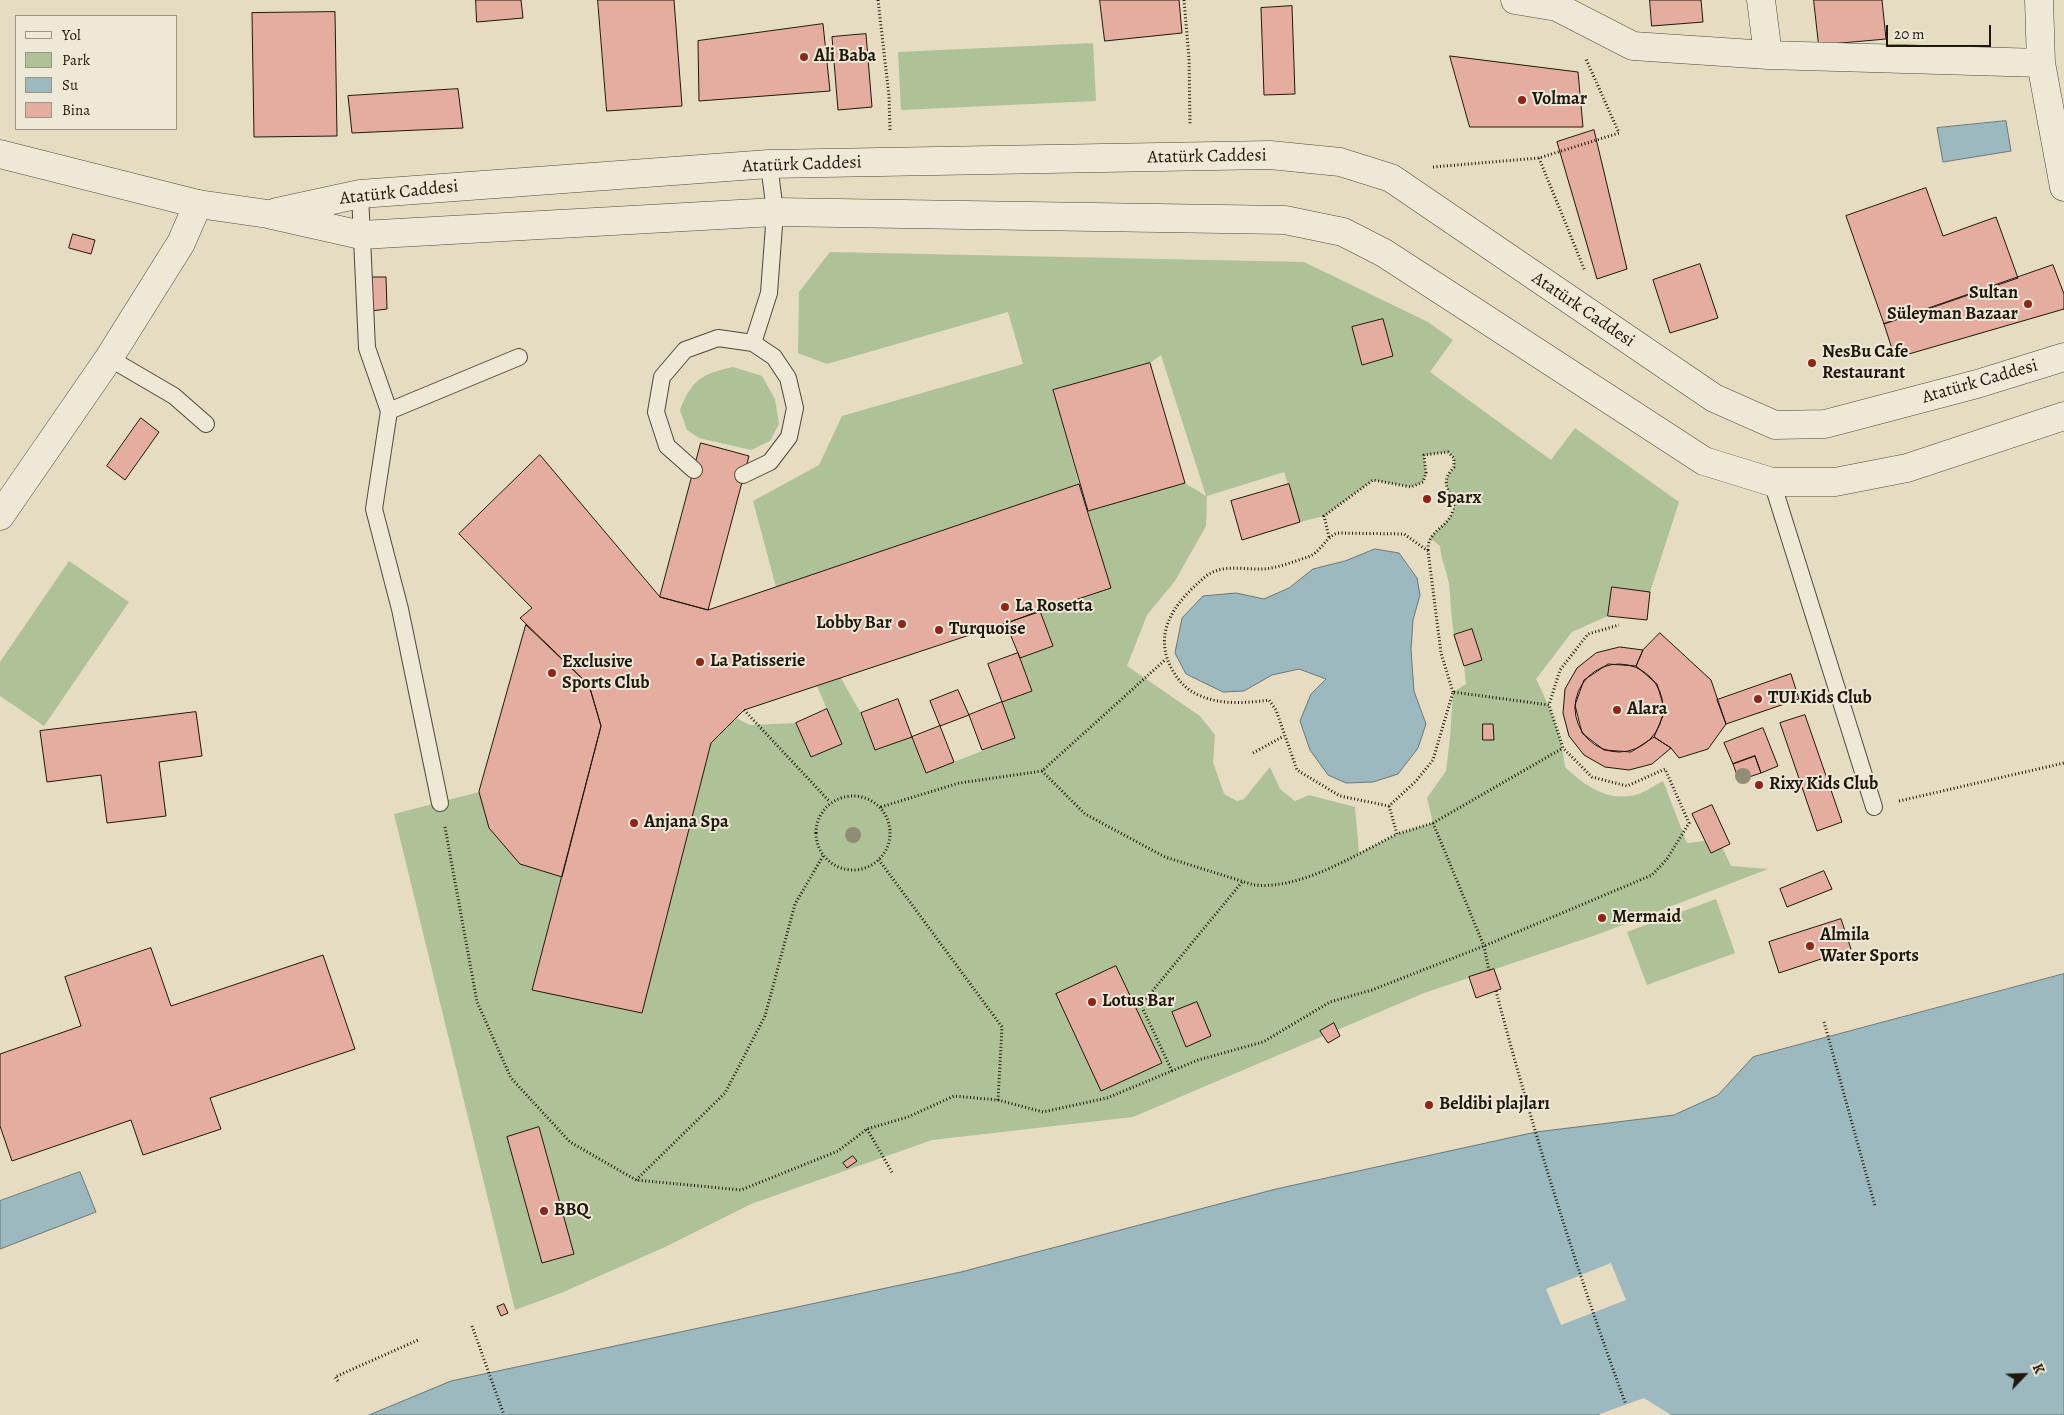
<!DOCTYPE html>
<html>
<head>
<meta charset="utf-8">
<style>
	body { margin:0 }
	#map { position:relative; width:2064px; height:1415px; overflow:hidden; background:#e5dcc1; font-family:Alegreya,serif }
	canvas { display:block }
	.legend { position:absolute; left:15px; top:15px; width:162px; height:115px; box-sizing:border-box; background:#eee8d7; border:1px solid #9c9486; margin:0; padding:6px 9px; list-style:none; font-size:15px; color:#20170c }
	.legend li { display:flex; align-items:center; gap:10px; height:25px }
	.legend b { width:25px; border:1px solid #9c9486 }
	.north { position:absolute; left:1999px; top:1350px; width:50px; height:50px; -webkit-text-stroke:4px #eee8d7; paint-order:stroke; rotate:66deg; font-size:14px; font-weight:700; line-height:20px; text-align:center; color:#20170c }
	.north::after { content:''; display:block; margin:auto; width:18px; height:22px; background:#20170c; clip-path:polygon(50% 0,100% 100%,50% 72%,0 100%) }
	.scale { position:absolute; left:1886px; top:25px; width:105px; height:22px; box-sizing:border-box; border:2px solid #20170c; border-top:0; padding-left:6px; font-size:15px; line-height:18px; white-space:nowrap; color:#20170c; -webkit-text-stroke:4px #eee8d7; paint-order:stroke }
</style>
</head>
<body>
<div id="map">
<canvas width="2064" height="1415"></canvas>
<ul class="legend">
<li><b style="height:6px;background:#eee8d7"></b>Yol</li>
<li><b style="height:14px;background:#afc297"></b>Park</li>
<li><b style="height:14px;background:#9bb9be"></b>Su</li>
<li><b style="height:14px;background:#e5aca0"></b>Bina</li>
</ul>
<div class="north">K</div>
<div class="scale">20 m</div>
</div>
<script>
const c = document.querySelector('canvas').getContext('2d');
c.lineJoin = 'round';
function paint(path, color) { c.fillStyle = color; c.fill(path, 'evenodd'); }
function strokePath(path, color, width, dash) { c.strokeStyle = color; c.lineWidth = width; c.lineCap = dash ? 'butt' : 'round'; c.setLineDash(dash || []); c.stroke(path); }
function drawText(font, color, halo, rows, align = 'center') {
  c.font = font + ' Alegreya,serif'; c.lineWidth = 4; c.setLineDash([]); c.textBaseline = 'middle'; c.strokeStyle = halo; c.fillStyle = color; for (const [text, x, y, turn = 0] of rows) {
    c.save(); c.translate(x, y); c.rotate((+turn || 0) * Math.PI / 180); c.textAlign = isNaN(turn) ? turn : align; if (halo) c.strokeText(text, 0, 0); c.fillText(text, 0, 0); c.restore();
  }
}
paint(new Path2D(`
	M1093,43l3,58 -195,9 -3,-58z
	M830,252l474,10 124,60 25,18 -23,32 121,88 24,-32 104,74 -29,90 -38,-4 -4,28 -36,16 -36,47c14,28 26,57 29,88 19,18 42,35 70,28 9,-2 20,-10 28,-14l24,62 18,-2 6,12 11,-6 9,19 37,3 -169,65 -175,59 -291,124 -201,23 -181,64 -86,43 -104,46 -46,17 -121,-496 85,-22 83,85 -30,113 110,23 69,-270 25,-25 14,7 46,-2 15,34 31,-13 -25,-58 24,-8 18,32 16,40 37,-13 14,36 89,-35 -13,-36 30,-11 -12,-33 33,-12 -13,-35 65,-21 -17,-79 97,-28 21,13 -45,-141 -11,8 -97,27 26,94 -303,103 -23,-86 66,-36 23,-49 181,-52 -15,-52 -181,52 -29,-11 1,-61zM1383,319l10,37 -31,9 -10,-38zM1448,452l6,6v9c-20,23 7,28 -2,47 -5,9 -16,17 -22,24l10,8c1,14 7,25 9,38 2,18 2,32 5,51l18,-6 10,31 -18,6 2,18 -13,8 -3,46 -4,33 -19,27 6,25 -36,11 -38,19 -4,-46 -46,-12 -14,6 -15,-12 -10,-22 -26,32 -7,2 -13,-7 -11,-32 2,-27 -15,-19 -73,-50 20,-51 28,-34 31,-55 1,-30 77,-24 16,50 24,-6 49,-36 38,7 12,-5 3,-9 -2,-18z
	M733,367l29,9 13,23 4,25 -9,17 -19,9 -52,-12 -12,-8 -7,-20c12,-31 22,-36 53,-43z
	M69,561l60,41 -85,124 -44,-30v-34z
	M1716,899l19,54 -88,32 -20,-53z`), '#afc297');
const water = new Path2D(`
	M2006,121l5,30 -68,11 -6,-34z
	M1375,549l24,4 18,25 3,17 -7,25 -2,30 3,41 12,33 -8,24 -20,26 -25,8 -27,1 -18,-8 -18,-25 -10,-29 11,-27 15,-15 -27,-10 -27,6 -28,16 -21,1 -37,-18 -11,-21 7,-35 21,-22 33,-3 28,6 25,-11 24,-19 32,-8z
	M2064,974v441h-1695l82,-34 510,-109 315,-83 260,-57 138,-17 44,-20 35,-38z
	M80,1172l16,40 -96,37v-48z`);
paint(water, '#9bb9be');
strokePath(water, '#6a7877', 1);
paint(new Path2D(`
	M1611,1263l15,37 -65,25 -15,-36z
	M1644,1398l27,17h-72l1,-1z`), '#e5dcc1');
const building = new Path2D(`
	M476,0h45l2,18 -46,4z
	M598,0h76l8,106 -75,5z
	M1100,0h79l3,33 -77,8z
	M1650,0h51l2,22 -51,4z
	M1814,0h68l4,39 -67,6z
	M1292,6l3,88 -31,1 -3,-87z
	M335,12l2,124 -83,1 -2,-124z
	M823,24l7,67 -131,10 -1,-60z
	M866,34l6,73 -34,3 -6,-73z
	M1450,56l128,16 5,55h-113z
	M458,89l5,39 -111,5 -4,-37z
	M1594,130l33,139 -30,10 -40,-137z
	M1926,188l17,48 53,-19 22,61 -134,46 -38,-108z
	M73,234l22,6 -4,14 -22,-6z
	M1700,264l18,54 -48,15 -17,-53z
	M2053,265l11,29v15l-169,49 -11,-34z
	M370,277h16l1,32 -16,2z
	M1383,319l10,37 -31,9 -10,-38z
	M1150,363l35,120 -97,28 -35,-121z
	M141,418l18,14 -34,48 -18,-14z
	M701,443l48,13 -41,154 -48,-13z
	M540,455l120,142 48,13 371,-126 32,104 -367,122 -33,33 -69,270 -110,-23 69,-264 -12,-41 -69,-67 12,-10 -73,-74z
	M1289,484l11,38 -58,18 -11,-39z
	M1612,587l38,5 -3,28 -39,-4z
	M1040,611l13,35 -33,12 -14,-34z
	M526,625l63,60 12,41 -39,151 -42,-13 -31,-36 -10,-36z
	M1472,629l10,31 -18,6 -10,-31z
	M1660,633l51,47 15,44 -18,25 -29,9 -8,-10 -17,-11 11,-26 -8,-27 -21,-18 7,-16z
	M1620,647l23,3 -7,16 -28,-2 -24,16 -9,25 7,28 22,17 27,2 23,-15 17,11 -19,16 -23,6 -24,-3 -21,-12 -15,-19 -6,-23 2,-24 12,-21 19,-15z
	M1018,653l14,38 -30,11 -14,-38z
	M1575 708a44 44 0 1 1 88 0a44 44 0 1 1-88 0Z
	M1791,674l8,25 -73,25 -9,-24z
	M958,690l11,25 -29,11 -10,-25z
	M898,699l14,38 -37,13 -14,-37z
	M1002,702l13,36 -33,12 -13,-35z
	M827,709l15,35 -31,13 -15,-34z
	M196,712l6,44 -43,6 7,54 -59,7 -6,-48 -54,7 -7,-51z
	M1805,715l37,107 -25,9 -37,-108z
	M1483,724h10l1,16h-11z
	M940,726l14,36 -28,11 -14,-36z
	M1763,728l15,38 -17,7 -6,-17 -22,8 -9,-21z
	M1755,756l6,17 -12,4 -2,-6 -10,4 -4,-11z
	M1712,805l18,39 -19,9 -19,-39z
	M1824,871l8,18 -45,18 -7,-18z
	M1841,919l10,30 -72,24 -10,-31z
	M151,948l20,58 152,-51 32,94 -145,49 11,31 -78,26 -12,-35 -119,41 -12,-35v-72l81,-28 -16,-49z
	M1116,966l46,97 -61,28 -45,-97z
	M1494,969l7,20 -25,9 -7,-21z
	M1197,1002l14,34 -25,11 -14,-35z
	M1334,1023l6,13 -12,7 -8,-12z
	M539,1127l35,127 -32,9 -35,-126z
	M853,1156l4,5 -10,7 -4,-5z
	M504,1304l4,9 -7,3 -4,-9z`);
paint(building, '#e5aca0');
strokePath(building, '#20170c', 1);
const service = new Path2D(`
	M360,194l7,154 22,63 -15,98 26,100 40,194
	M753,343l16,-50 6,-81 -6,-48
	M109,358l65,38 32,28
	M389,411l130,-54
	M694,470l-27,-24 -11,-34 6,-35 23,-27 33,-12 35,5 21,14 14,21 7,30 -6,29 -19,25 -27,13
	M1772,482l102,325`);
const minor = new Path2D(`
	M1515,0l42,7 76,39 135,9 273,8
	M1761,0l7,55
	M2039,0l2,63 23,124
	M0,516l109,-158 72,-115 17,-39`);
const tertiary = new Path2D(`
	M0,154l198,50 70,10 93,21 414,-23 510,8 58,12 41,21 320,208 68,21h63l72,-14 157,-52
	M277,212l83,-18 409,-30 501,-9 70,7 51,16 323,220 61,27 50,-1 152,-40 87,-27`);
strokePath(service, '#514839', 18);
strokePath(minor, '#514839', 29);
strokePath(tertiary, '#514839', 29);
strokePath(new Path2D(`
	M878,0l11,96 1,34
	M1184,0l5,58 1,66
	M1539,158l46,113
	M1433,167l106,-9 80,-25 -33,-74
	M1329,537l-5,-21 49,-36 38,7 12,-5 3,-9 -2,-18 24,-3 6,6v9c-20,22 6,26 -2,46 -6,16 -25,18 -24,38
	M1453,692l-12,-39 -13,-102 -24,-17 -67,-1c-12,5 -17,20 -29,24 -13,4 -30,11 -44,12 -20,1 -42,-6 -59,8 -30,25 -54,56 -32,94 7,12 15,20 28,25 20,9 47,7 68,4l7,10 21,60 43,26 49,10 27,-25 17,-21 20,-68 96,13 11,-35 28,-36 31,-9
	M744,710l86,92
	M1253,753l31,-17
	M1042,771l43,43 80,43 89,28c47,5 101,-30 143,-51
	M816 833a37 37 0 1 1 74 0a37 37 0 1 1-74 0Z
	M1899,801l165,-38
	M1389,806l8,28 36,-11 130,-75
	M881,807l78,-24 83,-12 124,-112
	M1433,823l51,123 5,25
	M445,827l32,175 34,76 59,64 66,38
	M823,856l-28,48 -30,112 -40,77 -89,87 105,10 97,-39 29,-22 41,-12 46,-21 44,4 4,-73 -123,-167
	M1496,991c37,140 80,278 130,414
	M1824,1022l51,184
	M1172,1071l-31,-66 101,-123
	M998,1100l45,12 64,-14 91,-38 65,-18 67,-40 42,-12 112,-44 168,-71 15,-16 22,-36 -24,-54 -38,17 -35,-9 -29,-29 -14,-43
	M867,1129l26,45
	M472,1326l32,89
	M338,1381l-3,-4 83,-37`), '#20170c', 3, [1, 2.5]);
strokePath(service, '#eee8d7', 16);
strokePath(minor, '#eee8d7', 28);
strokePath(tertiary, '#eee8d7', 28);
c.fillStyle = '#908c75';
for (const [x, y] of [
	[1743,776],
	[853,835]
]) { c.beginPath(); c.arc(x, y, 8, 0, 2 * Math.PI); c.fill(); }
for (const [x, y, r, color] of [
	[804,57,5,"#8f2418"],
	[1522,100,5,"#8f2418"],
	[2028,304,5,"#8f2418"],
	[1812,363,5,"#8f2418"],
	[1427,499,5,"#8f2418"],
	[1005,607,5,"#8f2418"],
	[902,624,5,"#8f2418"],
	[939,630,5,"#8f2418"],
	[700,662,5,"#8f2418"],
	[552,673,5,"#8f2418"],
	[1758,699,5,"#8f2418"],
	[1617,710,5,"#8f2418"],
	[1759,785,5,"#8f2418"],
	[634,823,5,"#8f2418"],
	[1602,918,5,"#8f2418"],
	[1810,946,5,"#8f2418"],
	[1092,1002,5,"#8f2418"],
	[1429,1105,5,"#8f2418"],
	[544,1211,5,"#8f2418"]
]) { const dot = new Path2D(); dot.arc(x, y, r, 0, 2 * Math.PI); c.fillStyle = color; c.fill(dot); strokePath(dot, '#eee8d7', 2); }
drawText('bold 18px', '#20170c', '#eee8d7', [
	["Ali Baba",814,57],
	["Volmar",1532,100],
	["Sultan",2018,294,"right"],
	["Süleyman Bazaar",2018,315,"right"],
	["NesBu Cafe",1822,353],
	["Restaurant",1822,374],
	["Sparx",1437,499],
	["La Rosetta",1015,607],
	["Lobby Bar",892,624,"right"],
	["Turquoise",949,630],
	["La Patisserie",710,662],
	["Exclusive",562,663],
	["Sports Club",562,684],
	["TUI Kids Club",1768,699],
	["Alara",1627,710],
	["Rixy Kids Club",1769,785],
	["Anjana Spa",644,823],
	["Mermaid",1612,918],
	["Almila",1820,936],
	["Water Sports",1820,957],
	["Lotus Bar",1102,1002],
	["Beldibi plajları",1439,1105],
	["BBQ",554,1211]
], 'left');
drawText('18px', '#20170c', '#eee8d7', [
	["Atatürk Caddesi",1207,157,-1],
	["Atatürk Caddesi",802,165,-2],
	["Atatürk Caddesi",399,193,-6],
	["Atatürk Caddesi",1583,310,34],
	["Atatürk Caddesi",1980,382,-16]
]);
</script>
</body>
</html>
